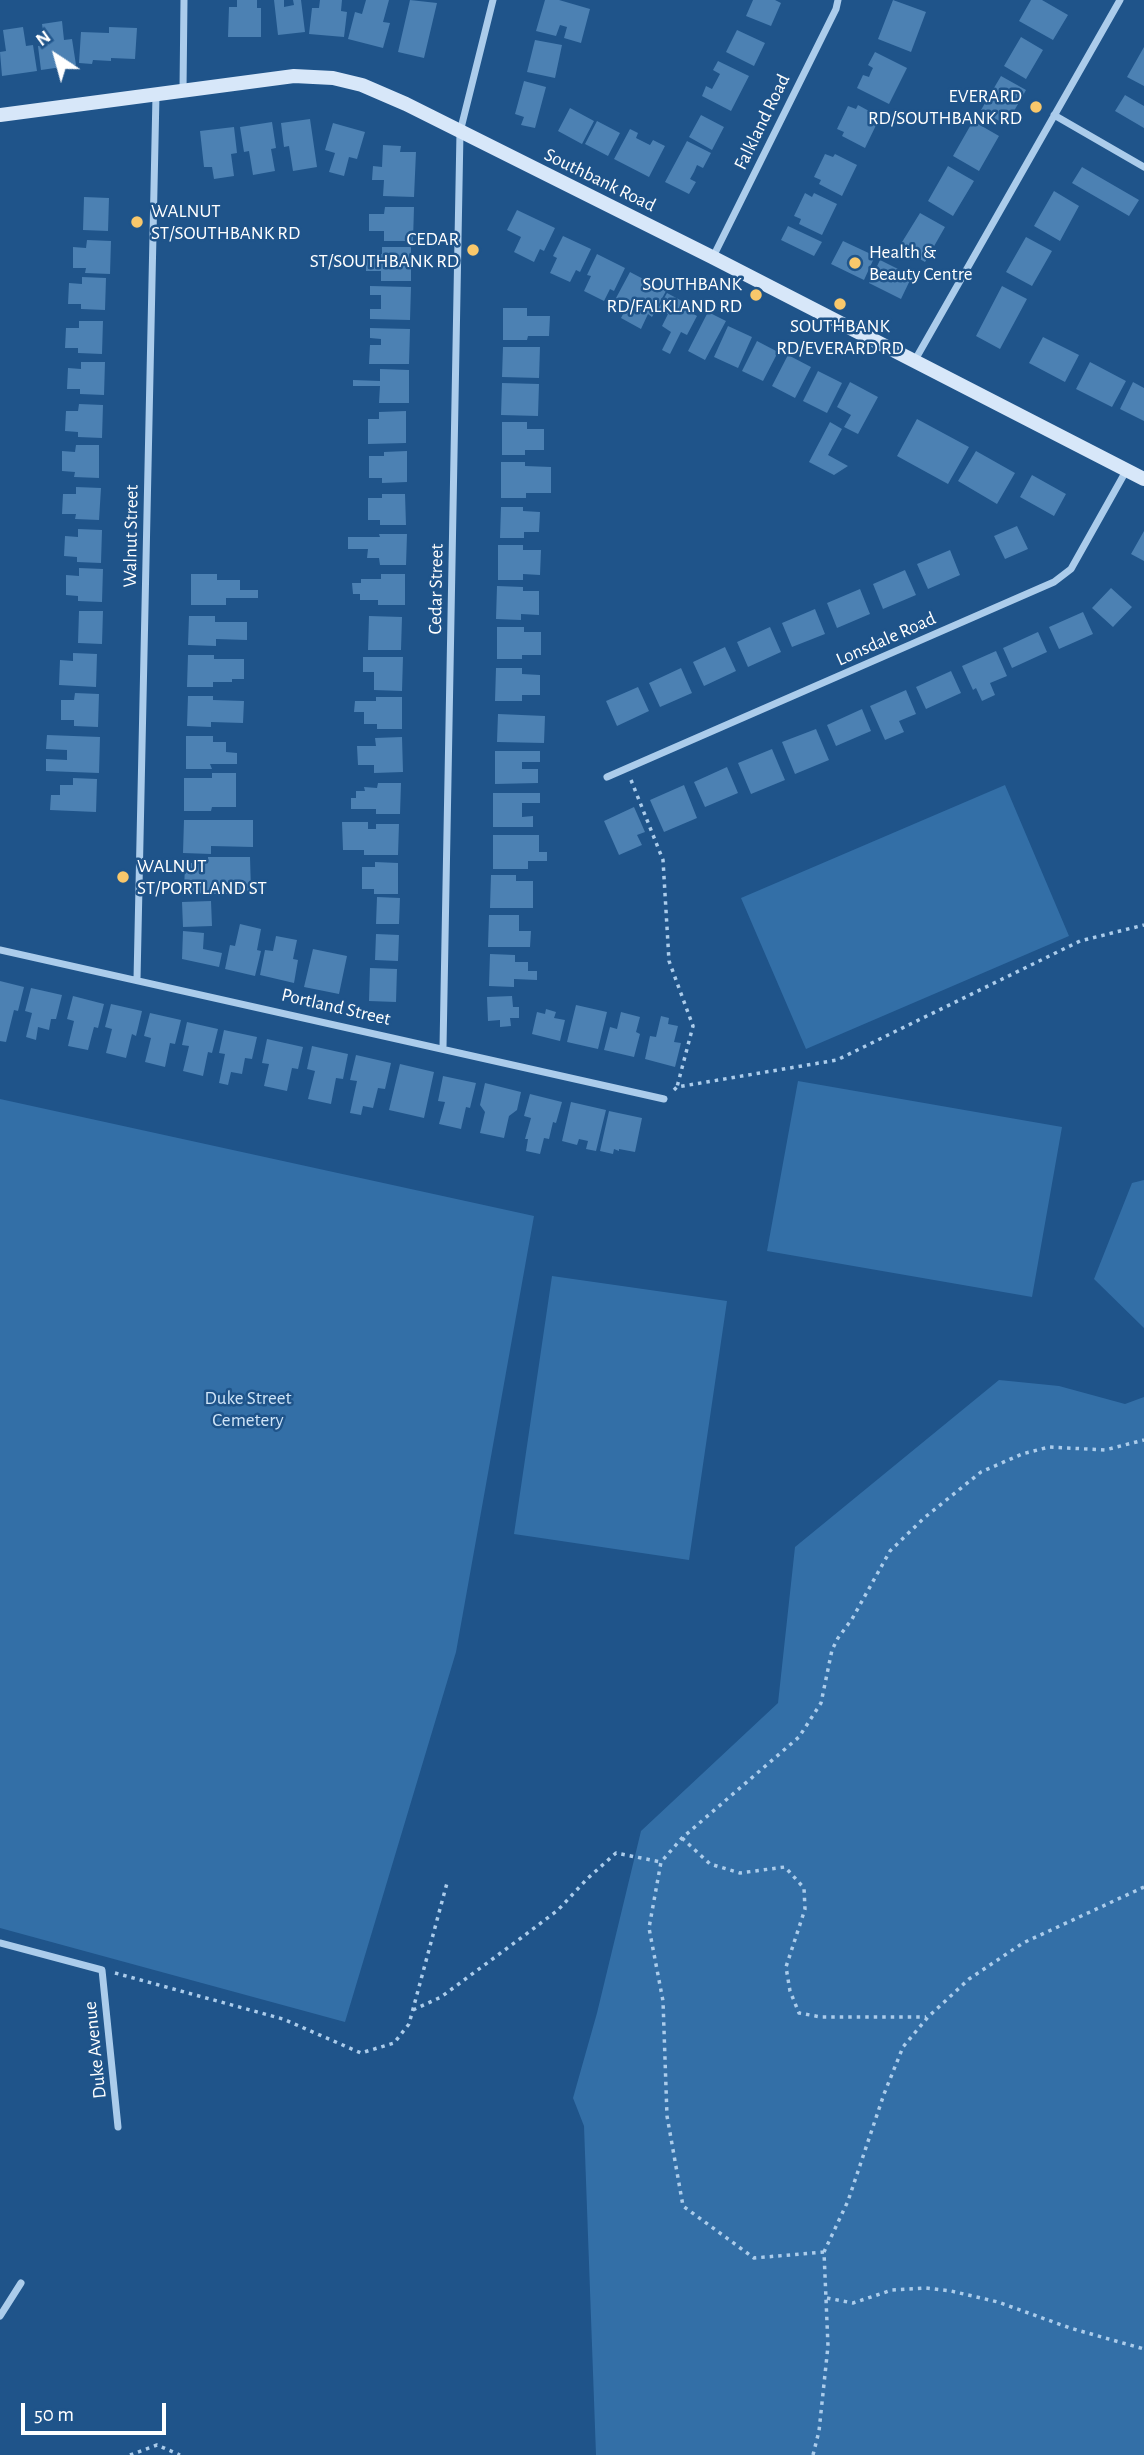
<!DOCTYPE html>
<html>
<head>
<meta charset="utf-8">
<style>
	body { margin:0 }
	#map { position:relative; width:1144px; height:2455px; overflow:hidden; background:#1f548a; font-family:"Alegreya Sans",sans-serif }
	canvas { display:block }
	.north { position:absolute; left:21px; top:21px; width:70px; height:70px; -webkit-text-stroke:5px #1f548a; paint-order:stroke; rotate:324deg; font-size:19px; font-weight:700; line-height:28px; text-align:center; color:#fff }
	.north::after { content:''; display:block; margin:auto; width:24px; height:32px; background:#fff; clip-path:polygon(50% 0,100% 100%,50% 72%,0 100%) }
	.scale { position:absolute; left:21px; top:2403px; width:145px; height:32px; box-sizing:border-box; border:4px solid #fff; border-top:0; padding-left:9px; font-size:21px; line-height:24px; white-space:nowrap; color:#fff; -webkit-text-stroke:5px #1f548a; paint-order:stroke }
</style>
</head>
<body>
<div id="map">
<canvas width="1144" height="2455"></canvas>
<div class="north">N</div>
<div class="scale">50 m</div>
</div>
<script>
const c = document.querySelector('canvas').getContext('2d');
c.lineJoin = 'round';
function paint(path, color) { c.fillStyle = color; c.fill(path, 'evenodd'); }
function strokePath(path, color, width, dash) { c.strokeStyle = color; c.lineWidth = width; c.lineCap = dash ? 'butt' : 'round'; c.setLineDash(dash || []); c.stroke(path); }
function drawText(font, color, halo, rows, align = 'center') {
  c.font = font + ' "Alegreya Sans",sans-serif'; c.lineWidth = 5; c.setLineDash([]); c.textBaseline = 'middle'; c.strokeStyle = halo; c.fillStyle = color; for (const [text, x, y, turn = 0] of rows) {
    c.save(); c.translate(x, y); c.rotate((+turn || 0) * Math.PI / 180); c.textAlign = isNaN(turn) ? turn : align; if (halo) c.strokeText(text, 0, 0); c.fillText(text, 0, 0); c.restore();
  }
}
paint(new Path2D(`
	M1005,785l64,151 -263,113 -65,-151z
	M798,1081l264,46 -30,170 -265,-46z
	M0,1099l534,117 -78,436 -111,370 -345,-94z
	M1144,1180v148l-50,-49 38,-96z
	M552,1276l175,25 -38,259 -175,-26z
	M999,1380l60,6 66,18 19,-7v1058h-548l-12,-329 -11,-28 24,-85 44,-182 137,-128 17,-156z`), '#336fa7');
paint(new Path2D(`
	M237,0h20v8h4v29h-33l1,-30h8z
	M274,0h10v7l10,-2 -1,-5h8l4,32 -27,3z
	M320,0h22l-1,11 6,1 -3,25 -35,-3 3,-26h7z
	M366,0h23l-6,22 7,1 -7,25 -35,-9 7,-27 7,2z
	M410,0l27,3 -13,55 -26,-6z
	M545,0h14l31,9 -9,34 -17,-5 3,-11 -7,-2 -4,11 -20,-5z
	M753,0h22l6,3 -10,23 -25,-10z
	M893,0l33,12 -15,40 -33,-13z
	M1031,0h11l26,15 -15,25 -34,-19z
	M62,21l2,19 8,-1 4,26 -35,5 -3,-24 7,-1 -3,-21z
	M23,27l3,19 7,-1 4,26 -35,5 -2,-24 6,-1 -3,-21z
	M109,27l28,1 -2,31 -24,-1v3l-18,-1 -1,4 -13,-1 2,-31 28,1z
	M737,30l28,13 -11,23 -28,-14z
	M1021,37l22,13 -17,29 -22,-13z
	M535,40l27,5 -7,33 -28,-6z
	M1144,47v39l-17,-9z
	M875,52l32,16 -18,36 -32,-16 6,-13 6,2 2,-5 2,-4 -5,-3z
	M718,61l31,15 -18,35 -29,-15 4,-10 6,3 8,-15 -7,-4z
	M1001,76l25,14 -20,35 -25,-15z
	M524,81l22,6 -11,41 -14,-3 3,-8 -9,-3z
	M1125,95l19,11v22l-29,-17z
	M858,105l22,12 -15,31 -23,-12 2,-4 -7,-3 11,-23 8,3z
	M570,108l24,13 -12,23 -24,-13z
	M701,115l23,12 -12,23 -23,-13z
	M310,119l7,48 -24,4 -4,-25 -5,1 -3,-24z
	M597,121l23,12 -12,23 -23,-12z
	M973,121l26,15 -20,35 -26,-15z
	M272,122l4,26 -5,1 4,22 -22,4 -4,-24 -5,1 -4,-25z
	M333,123l32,9 -8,27 -8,-2 -5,19 -15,-4 6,-19 -10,-3z
	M234,127l3,26 -6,1 3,22 -20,3 -2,-12h-8l-4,-36z
	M630,129l8,4 -2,5 14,7 3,-5 12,6 -16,31 -35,-18z
	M687,141l24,12 -8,15 -6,-3 -3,7 -4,7 6,3 -7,12 -24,-12z
	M383,145l18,1 -1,6h16l-2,45 -31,-1 1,-16h-12l1,-14 9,1z
	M825,154l8,3 2,-3 22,11 -15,31 -23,-12 2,-4 -7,-3z
	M948,166l26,15 -21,35 -25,-15z
	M1082,167l57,33 -10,16 -57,-33z
	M1054,191l25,15 -19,35 -26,-15z
	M805,193l7,4 2,-4 23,11 -15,31 -23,-11 2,-5 -7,-3z
	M84,197l25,1 -1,33 -25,-1z
	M385,207h29l-1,34h-29v-10h-15v-17h15z
	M517,210l38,18 -11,23 -4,-2 -6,13 -20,-10 7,-15 -14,-7z
	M920,213l25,14 -20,35 -26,-15z
	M788,226l34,16 -8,14 -33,-16z
	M563,236l28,13 -11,23 -4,-2 -6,12 -20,-9 7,-15 -4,-2z
	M1026,237l26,14 -20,35 -26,-14z
	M87,240l24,1 -1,33 -25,-1 1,-5h-13v-21l13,1z
	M843,241l32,15 -11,24 -33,-16z
	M382,247h29v34h-30v-10h-15v-17h16z
	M597,254l28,14 -11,23 -4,-2 -6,12 -20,-10 7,-15 -4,-1z
	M880,260l32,16 -11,23 -32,-16z
	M630,272l36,19 -14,26 -4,-3 -7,15 -20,-11 7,-14 -12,-6z
	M82,277l24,1 -1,32 -24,-1v-5h-13l1,-21 13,1z
	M370,286l41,1 -1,33 -40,-1v-10h11v-14h-11z
	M1002,286l25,13 -27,50 -24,-13z
	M667,293l28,15 -3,5 5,3 -10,19 -6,-3 -11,22 -8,-4 9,-18 -9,-6 6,-12 -10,-5z
	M503,308h24v8h23l-1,20h-21l-1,4h-24z
	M708,312l18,9 -21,39 -17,-9z
	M79,321h24l-1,33 -24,-1v-5h-13l1,-20h13z
	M728,326l24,11 -14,31 -24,-11z
	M370,328l40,1 -1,35h-40l1,-19h11v-6l-11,-1z
	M1043,337l36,18 -14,27 -36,-19z
	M757,341l21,11 -15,29 -21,-10z
	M503,347h37l-1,31 -37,-1z
	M788,355l23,12 -16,31 -23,-12z
	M81,362h24l-1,33 -24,-1v-5h-13l1,-21 13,1z
	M1090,362l36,19 -14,26 -36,-18z
	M380,369l29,1v33h-30l1,-17h-27v-6l27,1z
	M818,371l24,12 -15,30 -24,-12z
	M850,382l28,15 -20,37 -14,-7 7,-12 -14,-8z
	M1133,382l11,6v33l-24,-12z
	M502,383l37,1 -1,32 -37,-1z
	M79,404l24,1 -1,33 -24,-1v-5l-13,-1 1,-20h12z
	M406,411v32l-38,1v-25h11v-7z
	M917,419l52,28 -21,37 -51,-28z
	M502,422h25v7h17v21h-19v5h-23z
	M830,422l12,7 -14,26 20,11 -14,9 -25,-13z
	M76,445h23v33l-25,-1 1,-5 -13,-1v-20l13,1z
	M407,451v31l-25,1v-5h-13v-22h15v-4z
	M976,451l39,22 -18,31 -39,-23z
	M501,462h24v4l26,1v26h-25v5h-25z
	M1032,475l34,19 -12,22 -34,-19z
	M76,487l25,1 -2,32 -24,-1 1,-5h-14l1,-20h13z
	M382,494h23l1,31h-26v-5h-12v-22h14z
	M501,507h22v4l17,1 -1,20h-15v6h-24z
	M1017,526l11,23 -23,10 -11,-23z
	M78,529l24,1 -1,33 -24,-1v-5l-13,-1 1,-20 13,1z
	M1144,531v30l-13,-7z
	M379,534h28l-1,31h-26l-1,-7h-12l1,-9h-20v-12h32z
	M498,545h25v5h18l-1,25 -17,-1v6h-25z
	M950,550l10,25 -32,14 -11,-25z
	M79,568l24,1 -1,33 -24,-1v-5l-12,-1v-20l13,1z
	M905,570l11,25 -33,14 -10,-25z
	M191,574h26v6h23v10h18v8h-32v7h-35z
	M381,574h24v31h-27v-5h-18v-6h-7l-1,-11h9v-4h20z
	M497,586l26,1v4h16v24l-18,-1v6l-25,-1z
	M1111,588l21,19 -19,20 -21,-19z
	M860,589l10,25 -33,14 -10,-25z
	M815,609l10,25 -33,13 -10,-24z
	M79,611h24l-1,33 -24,-1z
	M1083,612l10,22 -34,15 -10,-22z
	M189,616h26v6h32v18l-31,-1v7l-28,-1z
	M369,616l33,1 -1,33h-33z
	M497,627h27v5h17v23h-19v4h-25z
	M770,627l11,25 -33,15 -11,-25z
	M1038,632l9,20 -35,16 -9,-20z
	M725,647l11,24 -32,15 -11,-24z
	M996,651l11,25 -17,7 5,12 -13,6 -6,-13 -3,2 -11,-24z
	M73,653l24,1 -1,33 -37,-2 1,-25 13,1z
	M188,655h26v4h30v20h-12v3h-19v5h-26z
	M363,657h40l-1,34 -28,-1v-18h-11z
	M496,668h26v6l18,1v20h-18v6h-27z
	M681,668l11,25 -32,14 -11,-24z
	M951,671l10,22 -35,16 -10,-22z
	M638,687l11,24 -32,15 -11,-25z
	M906,690l10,24 -17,7 5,11 -19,8 -15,-34z
	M75,693l24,1 -1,33 -24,-1v-6h-13v-20h13z
	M188,696h25v4l31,1 -1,22 -32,-1v5l-24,-1z
	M376,697h26v32h-25v-5h-13v-12h-10l1,-11h21z
	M862,709l9,22 -35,15 -9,-21z
	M498,714l47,2 -1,27 -47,-1z
	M816,729l13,31 -34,14 -13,-32z
	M47,735l53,2 -1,36 -53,-2v-12l21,1v-10l-21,-1z
	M186,736h27v6h13v10l11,1v11h-27l2,5h-26z
	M402,737l1,35 -29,1v-8h-16l-1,-19h19l-1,-8z
	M772,749l13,31 -34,14 -13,-31z
	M495,751h45v11h-18v7h16v14l-43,1z
	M727,767l11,26 -33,14 -11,-25z
	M212,773h24v34h-24l-1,4h-27v-33h28z
	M73,778l24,1 -1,33 -46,-2 1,-15h9v-10h13z
	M378,783h23l-1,31h-24v-5h-25v-11h5v-7h9l-1,-4 13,1z
	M684,785l13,33 -33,14 -14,-32z
	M493,793h47v10h-18v14l11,-1v11h-40z
	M634,807l11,25 -8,3 5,10 -23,10 -15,-34z
	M184,820h69v27l-42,-1v8l-28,-1z
	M342,822h26v7h8v-5h23l-1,31h-34v-5h-21z
	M493,835h46v17h8v9h-19v8h-35z
	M208,857h42l1,34h-21v3l-46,-1 1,-30h23z
	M375,862l23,1v31h-24v-5h-12v-22h13z
	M491,875h25v6h17v27h-43z
	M377,897l23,1 -1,26h-23z
	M211,901l1,25 -29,1 -1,-25z
	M489,915h30v16h12l-1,16h-42z
	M240,924l21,5 -4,21 4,1 -6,25 -30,-7 5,-24 5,1z
	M183,931l21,2 -1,16 19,4 -3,14 -37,-8z
	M376,934l23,1 -1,26 -23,-1z
	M276,936l21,4 -4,19 5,1 -4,23 -34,-8 5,-25 8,1z
	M313,949l34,7 -8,38 -35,-7z
	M490,954l25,1v7h13v9h9v9l-23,-1v8l-25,-1z
	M370,968l27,1 -1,33 -27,-1z
	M0,981l24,6 -6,24 -4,-1 -8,32 -6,-1z
	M31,988l31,7 -6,24h-5l-2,11 -11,-3 -2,13 -10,-3 6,-24 -7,-2z
	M73,996l31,8 -6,24 -4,-1 -6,23 -20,-4 6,-25 -7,-2z
	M512,996l1,11h6v11h-9l1,8 -11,1v-7l-12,1 -1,-24z
	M111,1004l31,7 -6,25 -4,-2 -6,24 -20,-5 6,-24 -7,-2z
	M576,1005l31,7 -9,37 -31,-7z
	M546,1009l10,3 -2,6 11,2 -5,21 -28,-7 5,-22 8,2z
	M621,1012l19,5 -4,15 4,2 -6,23 -30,-7 6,-23 7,2z
	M150,1013l31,7 -6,24 -5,-1 -5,24 -20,-5 6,-24 -7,-2z
	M661,1016l8,2 -1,6 10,2 -4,16 7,1 -6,24 -30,-8 5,-23 6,1z
	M187,1022l31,7 -6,24 -4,-1 -5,24 -20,-5 6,-25 -7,-1z
	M224,1030l33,7 -5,22 -7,-1 -3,16 -11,-2 -3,13 -9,-2 6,-29 -6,-1z
	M267,1039l36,8 -5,22 -6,-1 -5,23 -23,-5 5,-22 -7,-1z
	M312,1046l36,8 -5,25 -7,-1 -5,26 -23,-5 7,-28 -8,-2z
	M356,1055l35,8 -6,26 -7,-1 -5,20 -10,-2 -2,9 -11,-2 7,-32 -7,-1z
	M400,1064l34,8 -10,46 -35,-8z
	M443,1076l33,7 -6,25 -4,-1 -5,22 -22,-5 6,-22 -7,-1z
	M485,1083l36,9 -4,18 -8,6 -5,22 -24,-5 5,-21 -5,-7z
	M530,1094l32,8 -6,21 -3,-1 -4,17 -5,-1 -4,16 -14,-3 2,-12h-3l6,-21 -7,-2z
	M571,1102l35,8 -10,41 -10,-2 2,-8 -9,-2 -2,6 -15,-4z
	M609,1111l33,7 -7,34 -16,-3v2l-5,-2 -1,5 -13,-3z`), '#4c81b3');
strokePath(new Path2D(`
	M631,780l32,80 6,101 24,65 -16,61
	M674,1090l3,-3 160,-27 243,-119 64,-16
	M682,1838l28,26 30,9 45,-6 19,21 1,21 -19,58 4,24 9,22 22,4h105
	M115,1973l168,46 78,34 33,-10 15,-19 38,-141
	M413,2010l28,-13 80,-59 37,-28 30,-32 28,-25 45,9
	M824,2252l-70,6 -71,-52 -16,-90 -4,-115 -14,-73 12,-66 21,-24 117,-101 22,-34 11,-53 6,-12 14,-19 38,-68 34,-33 57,-46 41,-18 27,-7 56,3 39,-10
	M827,2298l26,5 39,-13 34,-2 25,3 47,11 72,26 74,21
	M130,2455l27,-10 23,10
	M813,2455l6,-24 9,-85 -4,-94 24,-51 36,-107 19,-47 25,-30 41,-38 54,-36 121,-56`), '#abcceb', 3.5, [3.5, 5]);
strokePath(new Path2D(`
	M183,90l1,-90
	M1054,115l90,52
	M713,257l123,-248 2,-9
	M915,360l205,-360
	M607,777l447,-195 17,-13 55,-98
	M0,950l664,149
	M137,979l19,-884
	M443,1047l17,-915 33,-132
	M0,1943l102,27 16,157
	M0,2316l21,-33`), '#abcceb', 7);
strokePath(new Path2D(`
	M0,115l294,-39 39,2 29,7 44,19 306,153 432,222`), '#d7e7f9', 14);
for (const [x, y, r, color] of [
	[1036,107,7,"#f9c86b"],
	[137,222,7,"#f9c86b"],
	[473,250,7,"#f9c86b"],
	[855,263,7,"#f9c86b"],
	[756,295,7,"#f9c86b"],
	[840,304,7,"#f9c86b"],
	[123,877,7,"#f9c86b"]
]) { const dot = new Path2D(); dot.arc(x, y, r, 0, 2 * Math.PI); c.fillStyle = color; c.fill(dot); strokePath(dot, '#1f548a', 2.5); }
drawText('19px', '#fff', '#1f548a', [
	["EVERARD",1022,96],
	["RD/SOUTHBANK RD",1022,118],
	["WALNUT",151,211,"left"],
	["ST/SOUTHBANK RD",151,233,"left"],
	["CEDAR",459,239],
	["ST/SOUTHBANK RD",459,261],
	["Health &",869,252,"left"],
	["Beauty Centre",869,274,"left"],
	["SOUTHBANK",742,284],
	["RD/FALKLAND RD",742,306],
	["SOUTHBANK",840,326,"center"],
	["RD/EVERARD RD",840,348,"center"],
	["WALNUT",137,866,"left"],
	["ST/PORTLAND ST",137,888,"left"]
], 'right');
drawText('19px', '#fff', '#1f548a', [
	["Falkland Road",762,122,-64],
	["Southbank Road",600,180,26],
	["Walnut Street",131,536,-89],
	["Cedar Street",436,589,-89],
	["Lonsdale Road",886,639,-24],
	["Portland Street",336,1007,13],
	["Duke Avenue",95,2050,-96]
]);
drawText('19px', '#d0e5f8', '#1f548a', [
	["Duke Street",248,1398],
	["Cemetery",248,1420]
]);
</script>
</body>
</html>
